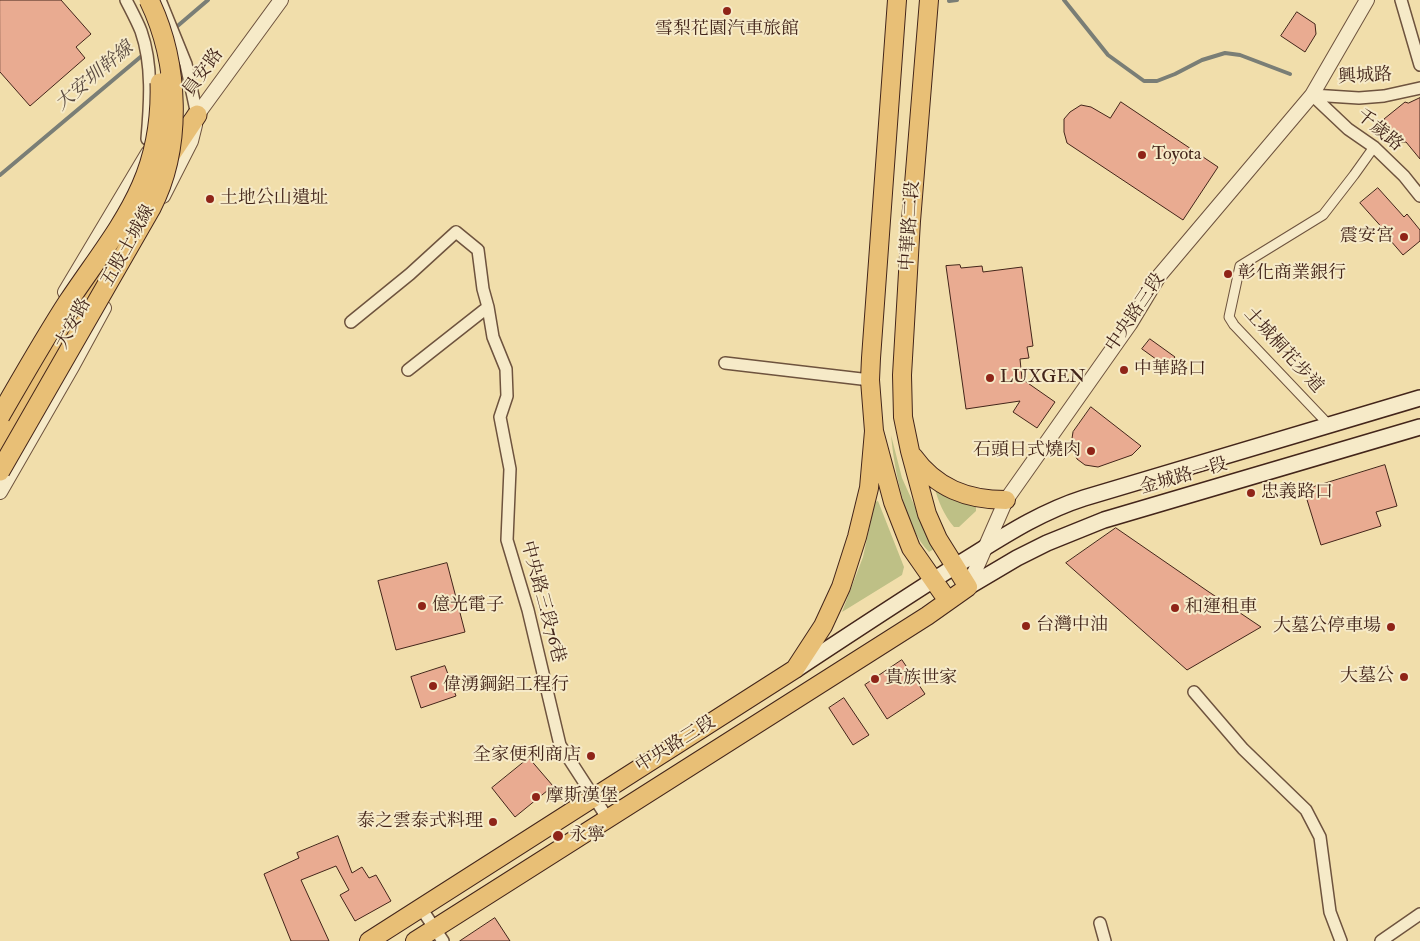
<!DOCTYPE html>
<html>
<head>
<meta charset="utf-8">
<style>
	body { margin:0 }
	canvas { display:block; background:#f1deab }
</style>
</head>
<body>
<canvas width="1420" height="941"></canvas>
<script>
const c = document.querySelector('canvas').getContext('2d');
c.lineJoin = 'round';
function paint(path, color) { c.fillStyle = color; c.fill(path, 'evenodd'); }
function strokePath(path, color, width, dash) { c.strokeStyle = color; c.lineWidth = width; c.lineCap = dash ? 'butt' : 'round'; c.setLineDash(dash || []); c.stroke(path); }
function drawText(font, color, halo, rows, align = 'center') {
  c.font = font + ' "IM FELL Double Pica","Noto Serif TC",serif'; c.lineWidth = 4; c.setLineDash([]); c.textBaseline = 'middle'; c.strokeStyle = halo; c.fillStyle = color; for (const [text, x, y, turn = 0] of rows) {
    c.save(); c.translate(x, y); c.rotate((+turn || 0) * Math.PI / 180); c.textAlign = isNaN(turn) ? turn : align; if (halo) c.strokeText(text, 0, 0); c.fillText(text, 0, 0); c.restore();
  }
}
paint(new Path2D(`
	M891,435l11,43 32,71 -5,3c-24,-24 -35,-84 -38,-117z
	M934,486l42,19v6l-17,16h-5c-10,-12 -16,-26 -20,-41z
	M878,501l26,66 -2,8 -60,37 21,-55 12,-55z`), '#bec086');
strokePath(new Path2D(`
	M1064,0l44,55 36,26h13l18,-7 27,-14 23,-7 15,2 50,19
	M949,1l8,-1
	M174,29l34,-29
	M0,175l144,-121`), '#7a7e76', 4);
const building = new Path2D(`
	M0,0h61l30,34 -15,13 9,11 -55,48 -30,-34z
	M1297,12l18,12 1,10 -11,18 -24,-16z
	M1420,98v61l-14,-17h-15l-9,-12v-5l3,-2 -1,-4 21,-17 3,1z
	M1121,102l97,65 -35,53 -116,-77 -3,-11v-13l6,-7 11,-7 10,2 19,11z
	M1378,188l26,29 3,-3 13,16v11l-17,14 -19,-22 2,-1 -26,-29z
	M960,265l1,3 21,-2 1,6 39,-5 11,79 -6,1 2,11 -9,1 2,20 33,23 -18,26 -24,-16 7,-11 -54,8 -20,-143z
	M1150,339l25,18 -8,10 -25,-18z
	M1091,407l50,39 -9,9 -34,12 -13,-2 -8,-6 -6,-14 2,-13z
	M1385,465l12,41 -21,6 5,14 -60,19 -17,-55z
	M1116,528l90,62 55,37 -74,43 -121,-107z
	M447,563l18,69 -69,18 -18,-69z
	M902,660l23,34 -38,25 -22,-34z
	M445,666l11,30 -35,12 -10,-31z
	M844,698l25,37 -16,10 -24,-37z
	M529,758l24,28 -38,31 -23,-29z
	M338,836l14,37 10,-6 7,11 7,-3 15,26 -36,20 -15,-26 9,-5 -13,-24 -35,14 28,61h-38l-27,-67 35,-16 -2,-5z
	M495,918l15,23h-50z`);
paint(building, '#e9ab91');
strokePath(building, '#43251a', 1);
const pedestrian = new Path2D(`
	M1329,425l-95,-100 -5,-8 11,-51 83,-51 31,-40 20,-28`);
const minor = new Path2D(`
	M126,0c5,10 11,21 15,31 12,34 9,73 6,108
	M160,0l26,64 11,51
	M1401,0l19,65
	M1312,95l36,34 26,18 30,29 16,20
	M1312,95l47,3 25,-2 36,-8
	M351,322l59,-48 46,-42 22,18 5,39 5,18 5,30 13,32 1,27 -7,21 10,52 -3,71 21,70 32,135 48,74
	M725,363l145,17
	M408,370l80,-63
	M1194,692l49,57 63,61 14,27 10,75 11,29
	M421,908l22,33
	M1100,923l5,18
	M1381,941l39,-27`);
const tertiary = new Path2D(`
	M190,121l7,-6 84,-115
	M163,196l28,-55 4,-16
	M65,292l83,-139
	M0,492l73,-127 31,-57
	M968,587l38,-87 124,-176 29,-48 153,-181 55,-95`);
const secondary = new Path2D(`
	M968,587l49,-29 30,-15 57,-23 316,-93
	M797,669c53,-35 106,-70 160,-104 41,-25 80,-52 127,-67l336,-100`);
const primary = new Path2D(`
	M897,0l-26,358 -1,22 4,51 19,71 18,46 37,53
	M913,456c23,32 54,44 93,44
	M369,941l426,-272 28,-43 18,-39 16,-50 12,-49 5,-57
	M415,941l512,-325 41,-29 -30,-48 -11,-25 -17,-63 -7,-34 -1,-42 9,-154 18,-221`);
const trunk = new Path2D(`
	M167,160l30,-45
	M0,443l100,-175`);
strokePath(pedestrian, '#6e533e', 11);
strokePath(minor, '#6e533e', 14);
strokePath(tertiary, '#6e533e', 16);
strokePath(secondary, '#43251a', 18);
strokePath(primary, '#43251a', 20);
strokePath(trunk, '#43251a', 21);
strokePath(pedestrian, '#f6eac8', 9);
strokePath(minor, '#f6eac8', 11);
strokePath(tertiary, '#f6eac8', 14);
strokePath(secondary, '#f6eac8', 15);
strokePath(primary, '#e8bf76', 18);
strokePath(trunk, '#e8bf76', 19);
const trunkBridge = new Path2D(`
	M0,416c22,-38 44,-77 68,-114 51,-76 95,-121 92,-219
	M0,471l151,-263c32,-61 28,-146 -2,-208`);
strokePath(trunkBridge, '#43251a', 21, []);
strokePath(trunkBridge, '#e8bf76', 19);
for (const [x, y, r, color] of [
	[727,11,5,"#8f2418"],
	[1142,155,5,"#8f2418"],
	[210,199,5,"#8f2418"],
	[1404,237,5,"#8f2418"],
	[1228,274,5,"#8f2418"],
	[1124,370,5,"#8f2418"],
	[990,378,5,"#8f2418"],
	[1091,451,5,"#8f2418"],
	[1251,493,5,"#8f2418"],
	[422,606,5,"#8f2418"],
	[1175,608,5,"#8f2418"],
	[1026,626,5,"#8f2418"],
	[1391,627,5,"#8f2418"],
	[1404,677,5,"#8f2418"],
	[875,679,5,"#8f2418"],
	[433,686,5,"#8f2418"],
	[591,756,5,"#8f2418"],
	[536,797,5,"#8f2418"],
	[493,822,5,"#8f2418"],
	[558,836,6,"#8f2418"]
]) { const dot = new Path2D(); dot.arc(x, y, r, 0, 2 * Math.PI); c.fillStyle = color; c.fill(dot); strokePath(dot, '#f6eac8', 2); }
drawText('18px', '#43251a', '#f6eac8', [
	["雪梨花園汽車旅館",727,30,"center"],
	["Toyota",1152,155],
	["土地公山遺址",220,199],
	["震安宮",1394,237,"right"],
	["彰化商業銀行",1238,274],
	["中華路口",1134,370],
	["LUXGEN",1000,378],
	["石頭日式燒肉",1081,451,"right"],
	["忠義路口",1261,493],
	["億光電子",432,606],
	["和運租車",1185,608],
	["台灣中油",1036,626],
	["大墓公停車場",1381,627,"right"],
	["大墓公",1394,677,"right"],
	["貴族世家",885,679],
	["偉湧鋼鋁工程行",443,686],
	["全家便利商店",581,756,"right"],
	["摩斯漢堡",546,797],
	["泰之雲泰式料理",483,822,"right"],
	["永寧",569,836]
], 'left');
drawText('18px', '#43251a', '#f6eac8', [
	["員安路",204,73,-54],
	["興城路",1365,77,-3],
	["千歲路",1379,131,40],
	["中華路二段",911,226,-86],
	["五股土城線",129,246,-61],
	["中央路三段",1136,313,-56],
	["大安路",74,324,-62],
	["土城桐花步道",1283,351,48],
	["金城路一段",1184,477,-16],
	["中央路三段76巷",542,602,75],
	["中央路三段",676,745,-32]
]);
drawText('italic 19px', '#5a4a40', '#f6eac8', [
	["大安圳幹線",95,77,-40]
]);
</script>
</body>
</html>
